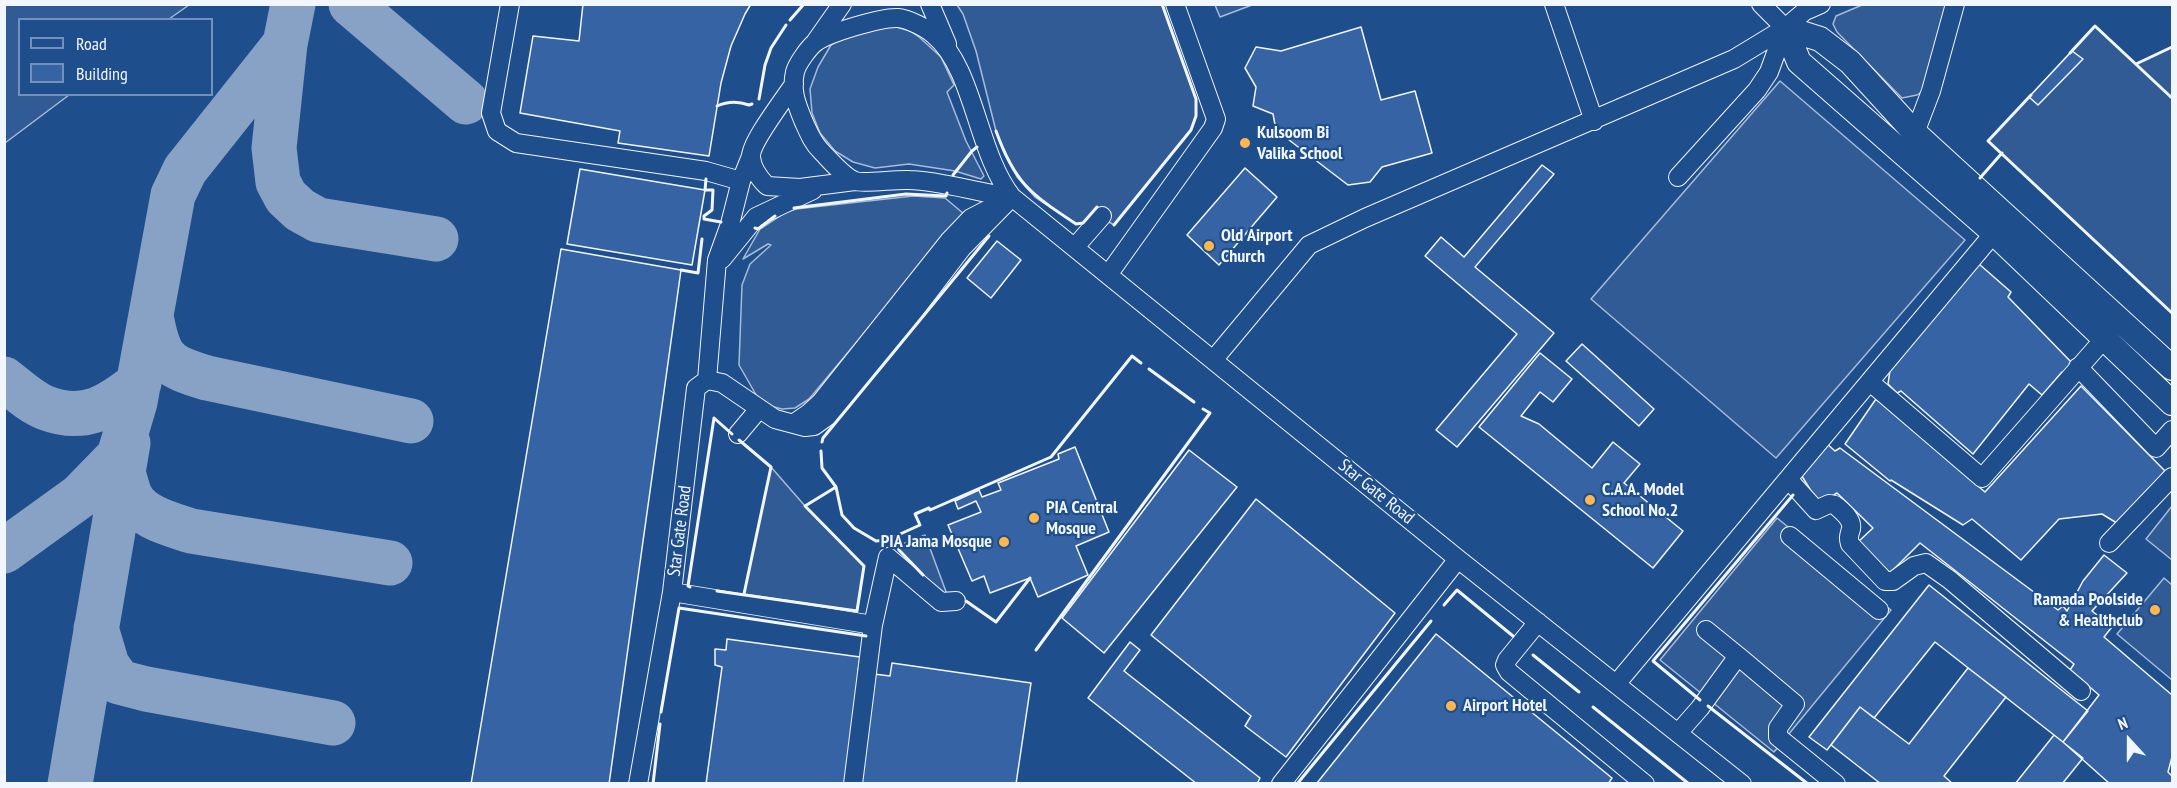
<!DOCTYPE html>
<html>
<head>
<meta charset="utf-8">
<style>
	body { margin:0 }
	#map { position:relative; width:2177px; height:788px; overflow:hidden; background:#1f4e8c; font-family:"PT Sans Narrow",sans-serif }
	canvas { display:block }
	.frame { position:absolute; inset:0; border:6px solid #f2f6ff; pointer-events:none }
	.legend { position:absolute; left:18px; top:18px; width:195px; height:78px; box-sizing:border-box; background:#1f4e8c; border:2px solid #7391ba; margin:0; padding:8px 10px; list-style:none; font-size:18px; color:#f2f6ff }
	.legend li { display:flex; align-items:center; gap:12px; height:30px }
	.legend b { width:30px; border:2px solid #7391ba }
	.north { position:absolute; left:2099px; top:710px; width:60px; height:60px; -webkit-text-stroke:4px #1f4e8c; paint-order:stroke; rotate:339deg; font-size:16px; font-weight:700; line-height:24px; text-align:center; color:#f2f6ff }
	.north::after { content:''; display:block; margin:auto; width:21px; height:27px; background:#f2f6ff; clip-path:polygon(50% 0,100% 100%,50% 72%,0 100%) }
</style>
</head>
<body>
<div id="map">
<canvas width="2177" height="788"></canvas>
<div class="frame"></div>
<ul class="legend">
<li><b style="height:8px;background:#1f4e8c"></b>Road</li>
<li><b style="height:16px;background:#3563a3"></b>Building</li>
</ul>
<div class="north">N</div>
</div>
<script>
const c = document.querySelector('canvas').getContext('2d');
c.lineJoin = 'round';
function paint(path, color) { c.fillStyle = color; c.fill(path, 'evenodd'); }
function strokePath(path, color, width, dash) { c.strokeStyle = color; c.lineWidth = width; c.lineCap = dash ? 'butt' : 'round'; c.setLineDash(dash || []); c.stroke(path); }
function drawText(font, color, halo, rows, align = 'center') {
  c.font = font + ' "PT Sans Narrow",sans-serif'; c.lineWidth = 4.5; c.setLineDash([]); c.textBaseline = 'middle'; c.strokeStyle = halo; c.fillStyle = color; for (const [text, x, y, turn = 0] of rows) {
    c.save(); c.translate(x, y); c.rotate((+turn || 0) * Math.PI / 180); c.textAlign = isNaN(turn) ? turn : align; if (halo) c.strokeText(text, 0, 0); c.fillText(text, 0, 0); c.restore();
  }
}
const built = new Path2D(`
	M5,4h184v1l-20,14 -149,1v74l49,1 -64,48z
	M957,5h205l34,94v17l-5,14 -77,95 -21,-13 -10,11 -7,1 -41,-27 -18,-20 -12,-22 -9,-24 -20,-80 -13,-37z
	M1215,5h37l-32,12z
	M1862,5h84l-20,84 -9,6 -15,3 -65,-66 -4,-8 3,-8z
	M893,26l17,5 9,6 22,20 13,28 -7,7 19,49 18,35 -3,3 -26,-8 -46,-7 -34,4 -22,-6 -18,-11 -15,-18 -8,-20 -2,-24 8,-22 13,-22 19,-12z
	M2095,26l41,38 36,-17v266l-184,-172z
	M1780,81l185,159 -189,218 -185,-159z
	M913,196l32,2 19,16 -155,185 -14,9 -13,1 -12,-3 -11,-6 -20,-35 3,-80 8,-21 21,-19 -3,-1 -25,15 17,-30 26,-17 10,-3z
	M771,467l34,39 59,60 -7,45 -113,-17z
	M2172,506v54l-26,-21z
	M1777,518l114,92 -117,142 -114,-92z
	M925,535l23,62 -8,-5 -41,-42 -1,-4z
	M2164,578l8,7v95l-55,-46z`);
paint(built, '#305b95');
strokePath(built, '#a8bbd7', 1.5);
strokePath(new Path2D(`
	M351,4l115,98
	M285,44l-11,104 4,34 8,15 14,13 18,10 118,19
	M151,316c8,43 14,50 56,62l204,43
	M4,379c13,10 28,24 42,29 39,15 64,-2 93,-25
	M123,472c2,7 4,16 7,23 10,22 40,29 61,36l199,32
	M4,551l76,-55 39,-40 16,-54 38,-207 12,-25 100,-126 8,-40
	M96,628l11,37 12,17 27,7 187,34
	M70,784l58,-341`), '#88a2c6', 45);
const building = new Path2D(`
	M583,4h168l-6,10 -14,32 -10,37 -12,73 -91,-13 2,-12 -100,-18 13,-77 46,5z
	M1361,27l20,73 34,-9 17,62 -50,14 -12,15 -22,3 -72,-55 -3,-16 -20,-8 3,-19 -11,-19 11,-21 25,4z
	M2072,51l11,8 -45,46 -9,-8z
	M1542,165l12,9 -79,93 79,66 -97,114 -21,-17 81,-96 -92,-78 16,-19 23,20z
	M1245,168l32,29 -58,68 -32,-30z
	M580,169l125,21 -13,75 -125,-21z
	M997,241l24,19 -30,38 -24,-20z
	M561,249l120,21 -72,514h-138z
	M1979,264l32,28 -3,5 65,67 -10,11 -1,-3 -20,23 -13,-11 -56,70 -72,-63 -4,2 -9,-9 2,-14z
	M1582,344l72,65 -15,17 -73,-65z
	M1540,353l32,26 -19,23 -13,-10 -19,24 18,8 53,44 21,-26 27,22 -16,19 59,48 -30,37 -174,-141z
	M2081,386l84,85 -45,54 -18,-11 -43,5 -38,41 -49,-41 -9,6 -72,-45 -1,1 -45,-37 31,-45 109,93z
	M1826,443l9,8 5,-3 218,162 5,-4 4,5 16,-30 21,-26 23,18 -35,38 20,16 -8,10 68,58v62l-4,15 4,4v8h-62l-47,-42 36,-47 -29,-25 4,-6 -154,-121 -30,30 -31,-32 14,-13 -36,-35 -18,11 -19,-31z
	M1075,447l34,85 -33,14 12,29 -50,22 -8,-19 -40,15 -6,-17 -12,5 -24,-56 33,-13 -5,-11 -18,8 -3,-8 24,-11 3,7 19,-7 -3,-7 61,-24 -1,-5z
	M1189,450l48,37 -133,166 -42,-35z
	M1256,499l139,114 -109,144 -41,-31 6,-10 -100,-81z
	M1929,585l159,126 -25,31 -128,-100 -61,76 -14,-11 -33,43 -18,-13z
	M1436,634l176,144 -4,6 -291,-1z
	M727,639l133,18 -2,15 32,4 2,-13 139,20 -15,101h-310l16,-117 -7,-2v-16l11,1z
	M1130,642l10,8 -16,21 136,107 -3,6h-60l-109,-86z
	M1968,668l38,29 -62,79 9,8h-72l-50,-39 29,-38 49,37z
	M2054,735l29,23 -21,26h-47z`);
paint(building, '#3563a3');
strokePath(building, '#f2f6ff', 1.5);
const minor = new Path2D(`
	M510,4l-19,109 6,18 19,12 190,28 35,10
	M930,4l17,40
	M1554,4l40,117
	M1761,4l24,24
	M816,41l26,-37
	M794,84c-9,14 -44,59 -43,73 1,12 8,21 16,29l33,2 55,-7
	M1915,133l16,-42 24,-87
	M1678,177l79,-87 12,-18 16,-44
	M1012,197c-35,-4 -68,-16 -103,-17 -12,-1 -46,4 -54,1 -11,-4 -26,-22 -34,-30 -9,-9 -13,-20 -18,-31 -7,-17 -12,-30 -8,-48 2,-8 14,-25 21,-30 13,-9 65,-25 82,-24 11,1 28,10 36,17 40,33 43,118 78,162l446,362 284,225
	M1075,247l27,-31
	M722,259l34,-42 57,-27
	M1108,275l105,-147 3,-9 -41,-115
	M1214,359l95,-114 56,-27 369,-159 51,-31 20,-17 16,-7
	M2078,367l78,81 16,-18
	M707,380l10,-120 13,-36 11,-43 10,-25
	M1870,382l112,96 122,-139
	M793,424l16,-11 11,-10 129,-162 22,-23 25,-13
	M738,434l21,-25
	M1788,479l28,31 13,-6 6,1c7,6 18,14 16,24 -2,7 -3,8 -1,15l35,37h8l21,-15 12,-3 24,17 131,111
	M1790,536l89,74
	M2109,543l63,-66
	M672,592l201,33 15,-68 53,45 15,-1
	M1538,622l-31,38 -2,5 4,7 136,112
	M1706,630l32,26
	M1617,683l377,-450
	M1678,733l22,-25 38,-52 57,48 -17,24v9l58,47
	M638,784l34,-192 24,-204 11,-8 15,3 53,36 30,8 9,-1 14,-10 64,-76 70,-92 50,-51
	M853,784l20,-159
	M1281,784l177,-225`);
const major = new Path2D(`
	M1785,28l14,34 195,171 178,170
	M1785,28l35,11 30,23 65,71 257,235`);
strokePath(minor, '#f2f6ff', 20);
strokePath(major, '#f2f6ff', 26);
strokePath(minor, '#1f4e8c', 18);
strokePath(major, '#1f4e8c', 24);
strokePath(new Path2D(`
	M790,20l14,-16
	M2070,53l25,-27 77,72
	M2136,64l36,-17
	M2031,95l-43,46 184,172
	M759,99l6,-34 6,-17 15,-23
	M717,106c11,-5 21,-5 32,-1l3,-1
	M996,131c19,53 35,63 80,93l7,-1 14,-16
	M953,175l19,-24 5,-4
	M1980,178l22,-25
	M706,179l-1,11h8l-1,20 -8,6v3l17,3
	M794,208l112,-14 40,2 1,-3
	M1114,225l77,-95 5,-14v-17l-34,-95
	M755,228l3,1 17,-13
	M681,270l17,3 4,-34
	M1149,369l45,33
	M739,440l32,27 -27,127
	M822,442l1,-4 166,-202
	M821,451l1,17 14,19 6,28 12,13 22,13 11,-1 33,-15 -5,-11 14,-6 1,2 121,-53 81,-101 9,7
	M897,543l2,7 24,25
	M690,587l-2,-1 26,-168 18,16
	M717,591l140,20 7,-45 -59,-60 31,-19
	M966,601l30,21 34,-44
	M1444,605l13,-15 56,46
	M1036,650l174,-237 -7,-4
	M1533,655l46,37
	M1700,700l-47,-39 140,-166
	M1708,706l100,78
	M1593,707l96,77
	M661,712l18,-104 187,28
	M653,784l7,-60
	M1297,784l134,-163`), '#f2f6ff', 3);
for (const [x, y, r, color] of [
	[1245,143,6,"#ffb74d"],
	[1209,246,6,"#ffb74d"],
	[1590,500,6,"#ffb74d"],
	[1034,518,6,"#ffb74d"],
	[1004,542,6,"#ffb74d"],
	[2155,610,6,"#ffb74d"],
	[1451,706,6,"#ffb74d"]
]) { const dot = new Path2D(); dot.arc(x, y, r, 0, 2 * Math.PI); c.fillStyle = color; c.fill(dot); strokePath(dot, '#1f4e8c', 2); }
drawText('bold 18px', '#f2f6ff', '#1f4e8c', [
	["Kulsoom Bi",1257,133],
	["Valika School",1257,154],
	["Old Airport",1221,236],
	["Church",1221,257],
	["C.A.A. Model",1602,490],
	["School No.2",1602,511],
	["PIA Central",1046,508],
	["Mosque",1046,529],
	["PIA Jama Mosque",992,542,"right"],
	["Ramada Poolside",2143,600,"right"],
	["& Healthclub",2143,621,"right"],
	["Airport Hotel",1463,706]
], 'left');
drawText('18px', '#f2f6ff', '#1f4e8c', [
	["Star Gate Road",1376,492,39],
	["Star Gate Road",680,531,-83]
]);
</script>
</body>
</html>
